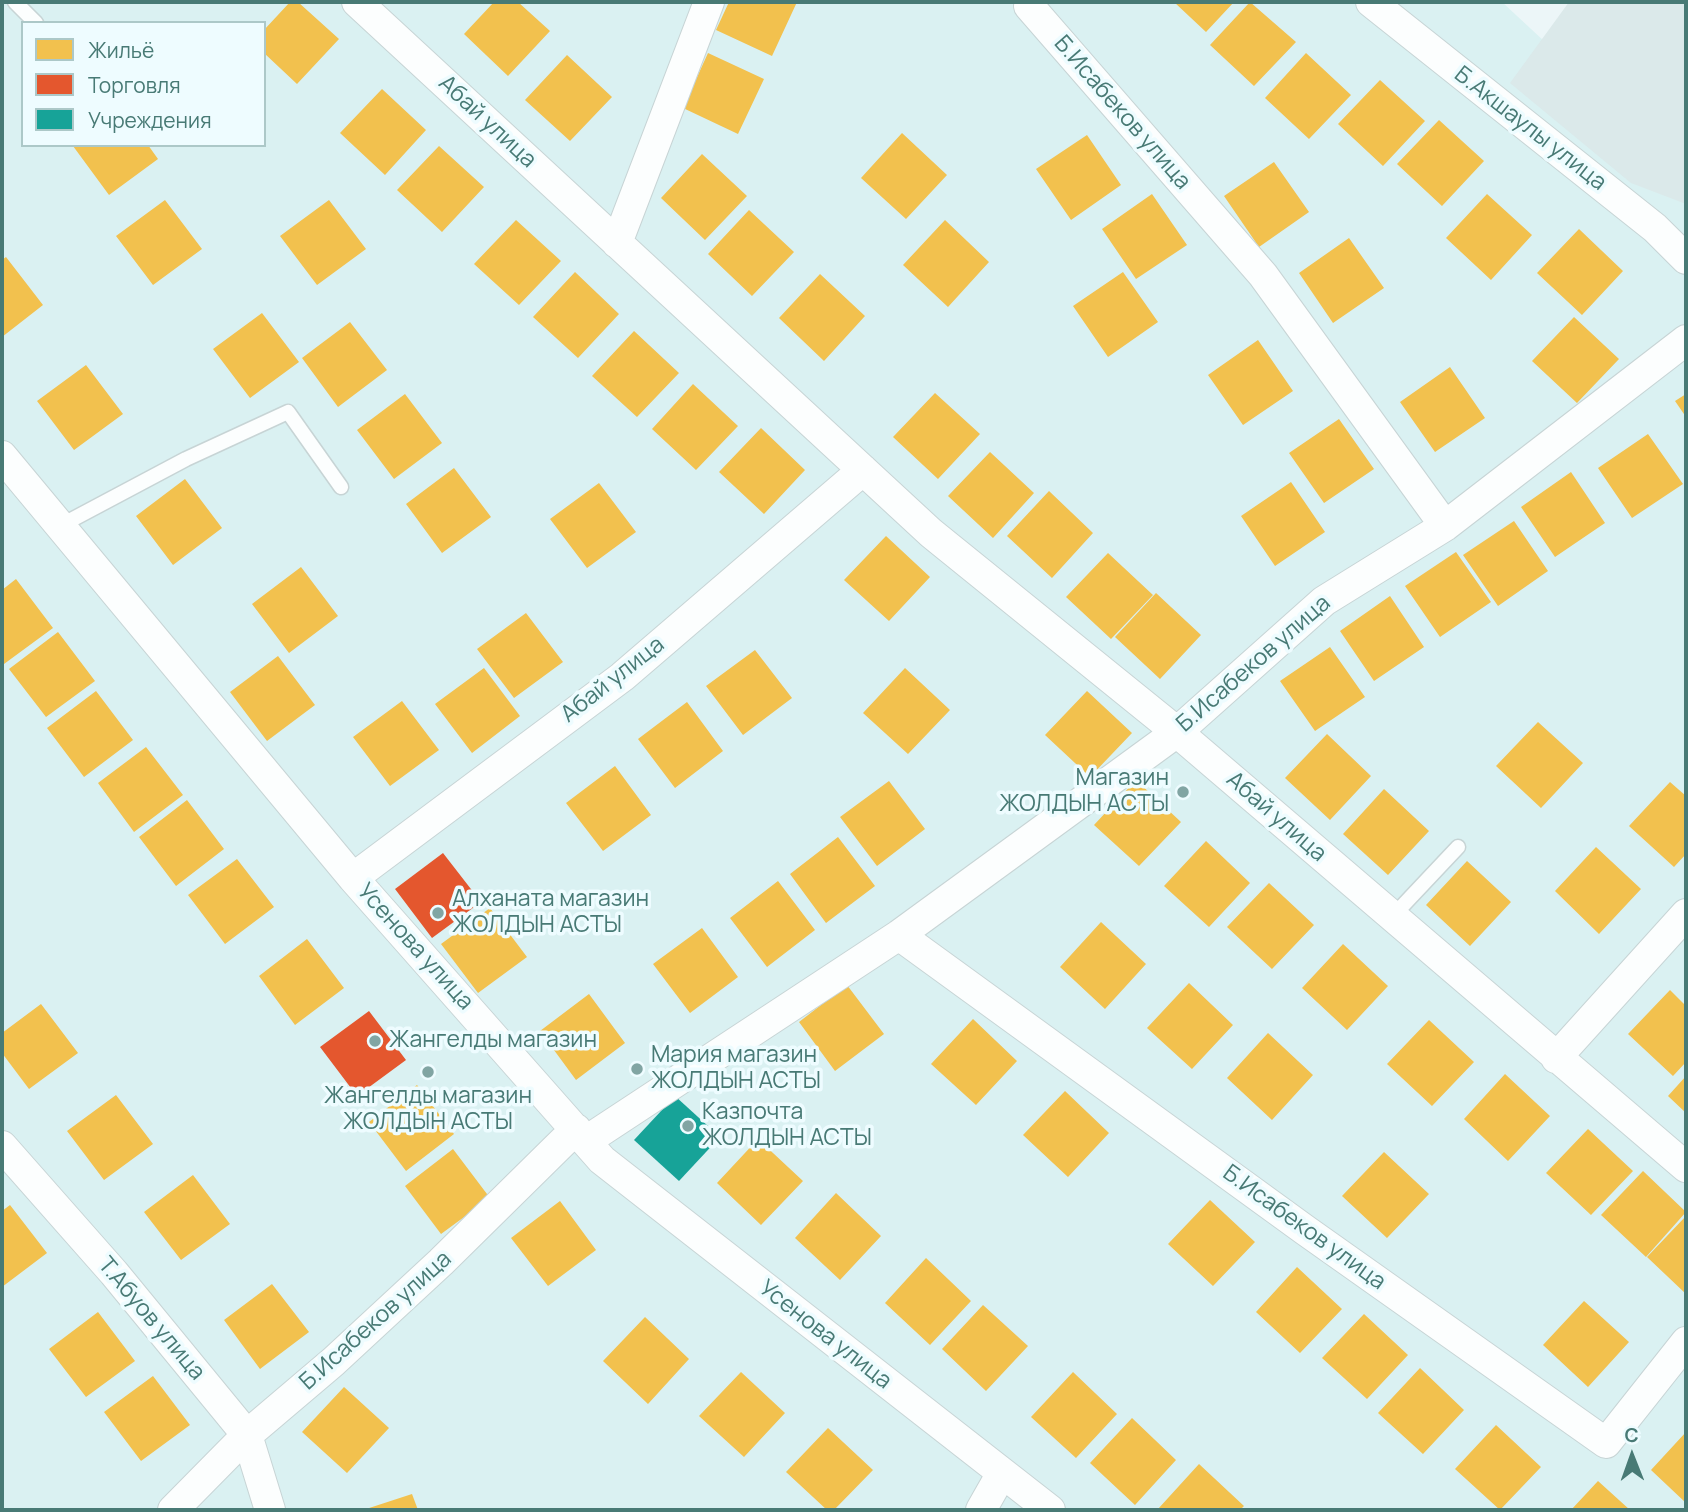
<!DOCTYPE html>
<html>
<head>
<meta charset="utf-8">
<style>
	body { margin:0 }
	#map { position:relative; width:1688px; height:1512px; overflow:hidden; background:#ecf6f8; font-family:Manrope,sans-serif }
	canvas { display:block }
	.frame { position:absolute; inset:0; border:4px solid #487a75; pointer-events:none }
	.legend { position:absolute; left:21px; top:21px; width:245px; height:126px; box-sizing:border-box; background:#eefcff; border:2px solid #acc8c8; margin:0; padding:9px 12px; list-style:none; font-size:21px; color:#487a75 }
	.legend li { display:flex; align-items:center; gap:14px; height:35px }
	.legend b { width:35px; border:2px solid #acc8c8 }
	.north { position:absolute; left:1597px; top:1421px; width:70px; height:70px; -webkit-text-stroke:5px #eefcff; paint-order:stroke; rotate:359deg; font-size:19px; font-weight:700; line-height:28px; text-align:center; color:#487a75 }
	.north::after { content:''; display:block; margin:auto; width:24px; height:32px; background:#487a75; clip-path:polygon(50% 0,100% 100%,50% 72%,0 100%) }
</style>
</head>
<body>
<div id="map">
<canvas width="1688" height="1512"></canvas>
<div class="frame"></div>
<ul class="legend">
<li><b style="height:19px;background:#f2c14e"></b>Жильё</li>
<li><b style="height:19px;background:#e4572e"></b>Торговля</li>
<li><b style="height:19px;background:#17a398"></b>Учреждения</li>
</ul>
<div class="north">С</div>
</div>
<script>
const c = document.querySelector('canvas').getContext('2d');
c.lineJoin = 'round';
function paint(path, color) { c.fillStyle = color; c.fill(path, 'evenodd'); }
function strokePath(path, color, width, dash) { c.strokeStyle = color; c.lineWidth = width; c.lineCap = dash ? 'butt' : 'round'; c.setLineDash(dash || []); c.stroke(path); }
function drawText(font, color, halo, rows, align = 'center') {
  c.font = font + ' Manrope,sans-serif'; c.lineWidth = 7; c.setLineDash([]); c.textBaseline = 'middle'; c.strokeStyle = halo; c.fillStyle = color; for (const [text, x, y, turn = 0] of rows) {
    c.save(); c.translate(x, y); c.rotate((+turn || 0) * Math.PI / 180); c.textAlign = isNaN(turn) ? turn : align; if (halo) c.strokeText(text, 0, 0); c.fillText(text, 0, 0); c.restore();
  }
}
paint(new Path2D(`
	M2,2h1500l184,171v1337h-1684zM23,23h241v122h-241z`), '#daf1f2');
paint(new Path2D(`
	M1569,2h117v202l-55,-21 -121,-100z`), '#dbe9ea');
paint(new Path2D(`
	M290,2h8l41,37 -42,45 -33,-31v-23z
	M494,2h24l32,29 -42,45 -44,-42z
	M729,2h68l-25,54 -56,-26z
	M1174,2h60l-28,30z
	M1250,2l46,40 -42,44 -44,-41z
	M708,53l56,26 -26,55 -55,-26z
	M1306,53l45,42 -42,44 -44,-41z
	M567,55l45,42 -42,44 -45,-41z
	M1380,80l45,41 -42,45 -45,-42z
	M382,89l44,41 -41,45 -45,-42z
	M1439,120l45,41 -42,45 -45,-42z
	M902,133l45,42 -41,44 -45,-41z
	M1087,135l34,50 -50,35 -35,-51z
	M148,145l10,14 -49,36 -36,-49z
	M439,146l45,41 -42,45 -45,-42z
	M702,154l45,42 -42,44 -44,-42z
	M1274,162l35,50 -50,35 -35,-51z
	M1152,194l35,51 -51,34 -34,-50z
	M1487,194l45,41 -41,45 -45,-42z
	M165,200l37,49 -49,36 -37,-49z
	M329,200l37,49 -49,36 -37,-49z
	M749,210l45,42 -42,44 -44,-42z
	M516,220l45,41 -42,44 -45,-41z
	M945,220l44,42 -41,45 -45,-42z
	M1579,229l44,42 -41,44 -45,-42z
	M1349,238l35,50 -51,35 -34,-50z
	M6,257l37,48 -41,32v-77z
	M575,272l44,42 -41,44 -45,-41z
	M1123,272l35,50 -50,35 -35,-51z
	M820,274l45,42 -41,45 -45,-43z
	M262,313l37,49 -49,36 -37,-49z
	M1574,317l45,42 -42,44 -45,-42z
	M350,322l37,48 -49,37 -36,-49z
	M634,331l45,42 -42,44 -45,-41z
	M1258,340l35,51 -50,34 -35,-50z
	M86,365l37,49 -49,36 -37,-49z
	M1450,367l35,51 -50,34 -35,-50z
	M693,384l45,42 -42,44 -44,-41z
	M935,393l45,41 -42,45 -45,-42z
	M405,394l37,49 -48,36 -37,-49z
	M1686,394v23l-11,-16z
	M1339,419l35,50 -50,34 -35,-50z
	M761,428l44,42 -41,44 -45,-42z
	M1648,434l35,50 -51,34 -34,-50z
	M990,452l44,41 -41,45 -45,-42z
	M454,468l37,49 -49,36 -36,-49z
	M1571,472l34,51 -50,34 -34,-50z
	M185,479l37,49 -49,37 -37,-49z
	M1291,482l34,50 -50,34 -34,-50z
	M599,483l37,49 -49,36 -37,-49z
	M1049,491l44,42 -41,45 -45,-42z
	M1514,521l34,50 -50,35 -35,-51z
	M886,536l44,41 -41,44 -45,-41z
	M1456,552l35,50 -51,35 -35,-51z
	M1108,553l45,42 -42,44 -45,-42z
	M301,567l37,49 -49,37 -37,-49z
	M16,579l37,49 -49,36 -2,-3v-71z
	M1156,593l45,42 -41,44 -45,-42z
	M1390,596l34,51 -50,34 -34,-50z
	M526,613l37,49 -49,36 -37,-49z
	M58,632l37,49 -49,36 -37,-48z
	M1330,647l35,50 -50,34 -35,-50z
	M755,650l37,48 -49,37 -37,-49z
	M278,656l37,49 -48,36 -37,-49z
	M484,668l36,48 -48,37 -37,-49z
	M905,668l45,42 -42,44 -45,-41z
	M96,691l37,49 -49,37 -37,-49z
	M1087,691l45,42 -42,44 -45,-42z
	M402,701l37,49 -49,36 -37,-49z
	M687,702l36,49 -48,37 -37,-49z
	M1538,722l45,41 -42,45 -45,-42z
	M1327,734l44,42 -41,44 -45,-42z
	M146,747l37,48 -49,37 -36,-49z
	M615,766l36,49 -48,36 -37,-48z
	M1136,780l45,42 -42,44 -45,-41z
	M889,781l36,48 -48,37 -37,-49z
	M1670,782l16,14v58l-12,13 -45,-41z
	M1384,789l45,42 -41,44 -45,-41z
	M187,800l37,49 -48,37 -37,-49z
	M838,837l37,49 -49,37 -36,-49z
	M1206,841l44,42 -41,44 -45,-41z
	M1596,847l45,42 -42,45 -44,-43z
	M237,859l37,48 -49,37 -37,-49z
	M1467,861l44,41 -41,44 -44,-41z
	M778,881l37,49 -48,37 -37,-49z
	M1269,883l45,42 -42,44 -45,-42z
	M490,908l37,49 -49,36 -37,-49z
	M1101,922l45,42 -41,45 -45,-42z
	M702,928l36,49 -48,36 -37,-49z
	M307,939l37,49 -49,37 -36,-49z
	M1343,944l45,42 -41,44 -45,-42z
	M1189,983l44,42 -41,44 -45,-41z
	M847,985l37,49 -49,37 -36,-49z
	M1670,990l16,16v56l-13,14 -45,-42z
	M589,994l36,49 -49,37 -36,-49z
	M41,1004l37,49 -49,36 -27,-36v-20z
	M973,1019l44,42 -41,44 -45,-41z
	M1429,1020l45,42 -42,44 -45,-42z
	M1268,1033l45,42 -41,45 -45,-42z
	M1505,1074l45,42 -42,45 -44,-42z
	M1686,1076v37l-18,-17z
	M417,1085l37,49 -48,37 -37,-49z
	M1065,1091l44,42 -41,44 -45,-42z
	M116,1095l37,49 -49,36 -37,-49z
	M1588,1129l45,42 -42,44 -45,-42z
	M758,1139l45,42 -42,44 -44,-42z
	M453,1149l37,49 -49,36 -36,-48z
	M1384,1152l45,42 -42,44 -45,-42z
	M1643,1171l43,41 -40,45 -45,-42z
	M193,1175l37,49 -49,36 -37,-48z
	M836,1193l45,43 -41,44 -45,-42z
	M1210,1200l45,42 -42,44 -45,-42z
	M560,1201l36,49 -48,36 -37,-48z
	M10,1205l37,48 -45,34v-76z
	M1686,1216v78l-39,-37z
	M926,1258l45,43 -41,44 -45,-42z
	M1297,1267l45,42 -42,44 -44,-41z
	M272,1284l37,48 -49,37 -36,-49z
	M1584,1301l45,41 -41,45 -45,-42z
	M983,1305l45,41 -42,45 -44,-42z
	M98,1312l37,49 -49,36 -37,-48z
	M1364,1314l44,41 -41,44 -45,-41z
	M645,1317l44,42 -41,45 -45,-43z
	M1420,1368l44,42 -41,44 -45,-41z
	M741,1372l44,41 -41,44 -45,-41z
	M1073,1372l44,42 -41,44 -45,-41z
	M153,1376l37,49 -49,36 -37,-49z
	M344,1387l45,41 -42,45 -45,-41z
	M1132,1418l44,42 -41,45 -45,-42z
	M1496,1425l45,42 -41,43 -45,-41z
	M828,1428l45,42 -39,40h-7l-41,-38z
	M1686,1432v71l-35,-33z
	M1199,1464l45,42 -4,4 -82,-1z
	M1598,1481l32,29h-59z
	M412,1494l6,16h-55z`), '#f2c14e');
paint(new Path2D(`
	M443,853l38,49 -49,36 -37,-49z
	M369,1011l37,49 -49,36 -37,-49z`), '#e4572e');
paint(new Path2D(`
	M675,1096l45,41 -41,44 -45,-41z`), '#17a398');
const service = new Path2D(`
	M15,2l21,21
	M58,527l128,-68 102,-47 53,75
	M1392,917l66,-70`);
const minor = new Path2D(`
	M357,2l574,531 246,199 509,435
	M1031,2l-2,4 234,269 182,251
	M1371,2l284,226 31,31
	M617,243l92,-241
	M2,456l351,422 249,282 448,350
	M353,878l269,-201 241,-207
	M899,935l406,295 301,213 80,-101
	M1556,1058l130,-144
	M586,1141l313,-206 278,-203 147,-131 121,-75 241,-186
	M2,1146l112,127 133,162 23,75
	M173,1510l74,-75 86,-73 108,-100 135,-133
	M981,1510l21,-37`);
strokePath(service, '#c7d4d5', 17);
strokePath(minor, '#c7d4d5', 32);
strokePath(service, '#fcfefe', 14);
strokePath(minor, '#fcfefe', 30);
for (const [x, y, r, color] of [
	[1183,792,7,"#81a5a3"],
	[438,913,7,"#81a5a3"],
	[375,1041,7,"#81a5a3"],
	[637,1069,7,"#81a5a3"],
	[428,1072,7,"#81a5a3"],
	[688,1126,7,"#81a5a3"]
]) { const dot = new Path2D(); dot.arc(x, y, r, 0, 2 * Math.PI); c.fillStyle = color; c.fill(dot); strokePath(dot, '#eefcff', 2.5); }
drawText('23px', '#487a75', '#eefcff', [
	["Б.Исабеков улица",1122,113,49],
	["Абай улица",487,122,43],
	["Б.Акшаулы улица",1530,129,38],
	["Б.Исабеков улица",1254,664,-41],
	["Абай улица",613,680,-38],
	["Абай улица",1276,817,41],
	["Усенова улица",415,947,48],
	["Б.Исабеков улица",1304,1228,36],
	["Т.Абуов улица",151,1319,50],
	["Б.Исабеков улица",376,1321,-42],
	["Усенова улица",825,1335,38]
]);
drawText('23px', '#487a75', '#eefcff', [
	["Магазин",1169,779,"right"],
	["ЖОЛДЫН АСТЫ",1169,805,"right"],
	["Алханата магазин",452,900],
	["ЖОЛДЫН АСТЫ",452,926],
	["Жангелды магазин",389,1041],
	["Мария магазин",651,1056],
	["ЖОЛДЫН АСТЫ",651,1082],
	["Жангелды магазин",428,1097,"center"],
	["ЖОЛДЫН АСТЫ",428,1123,"center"],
	["Казпочта",702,1113],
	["ЖОЛДЫН АСТЫ",702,1139]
], 'left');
</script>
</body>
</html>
